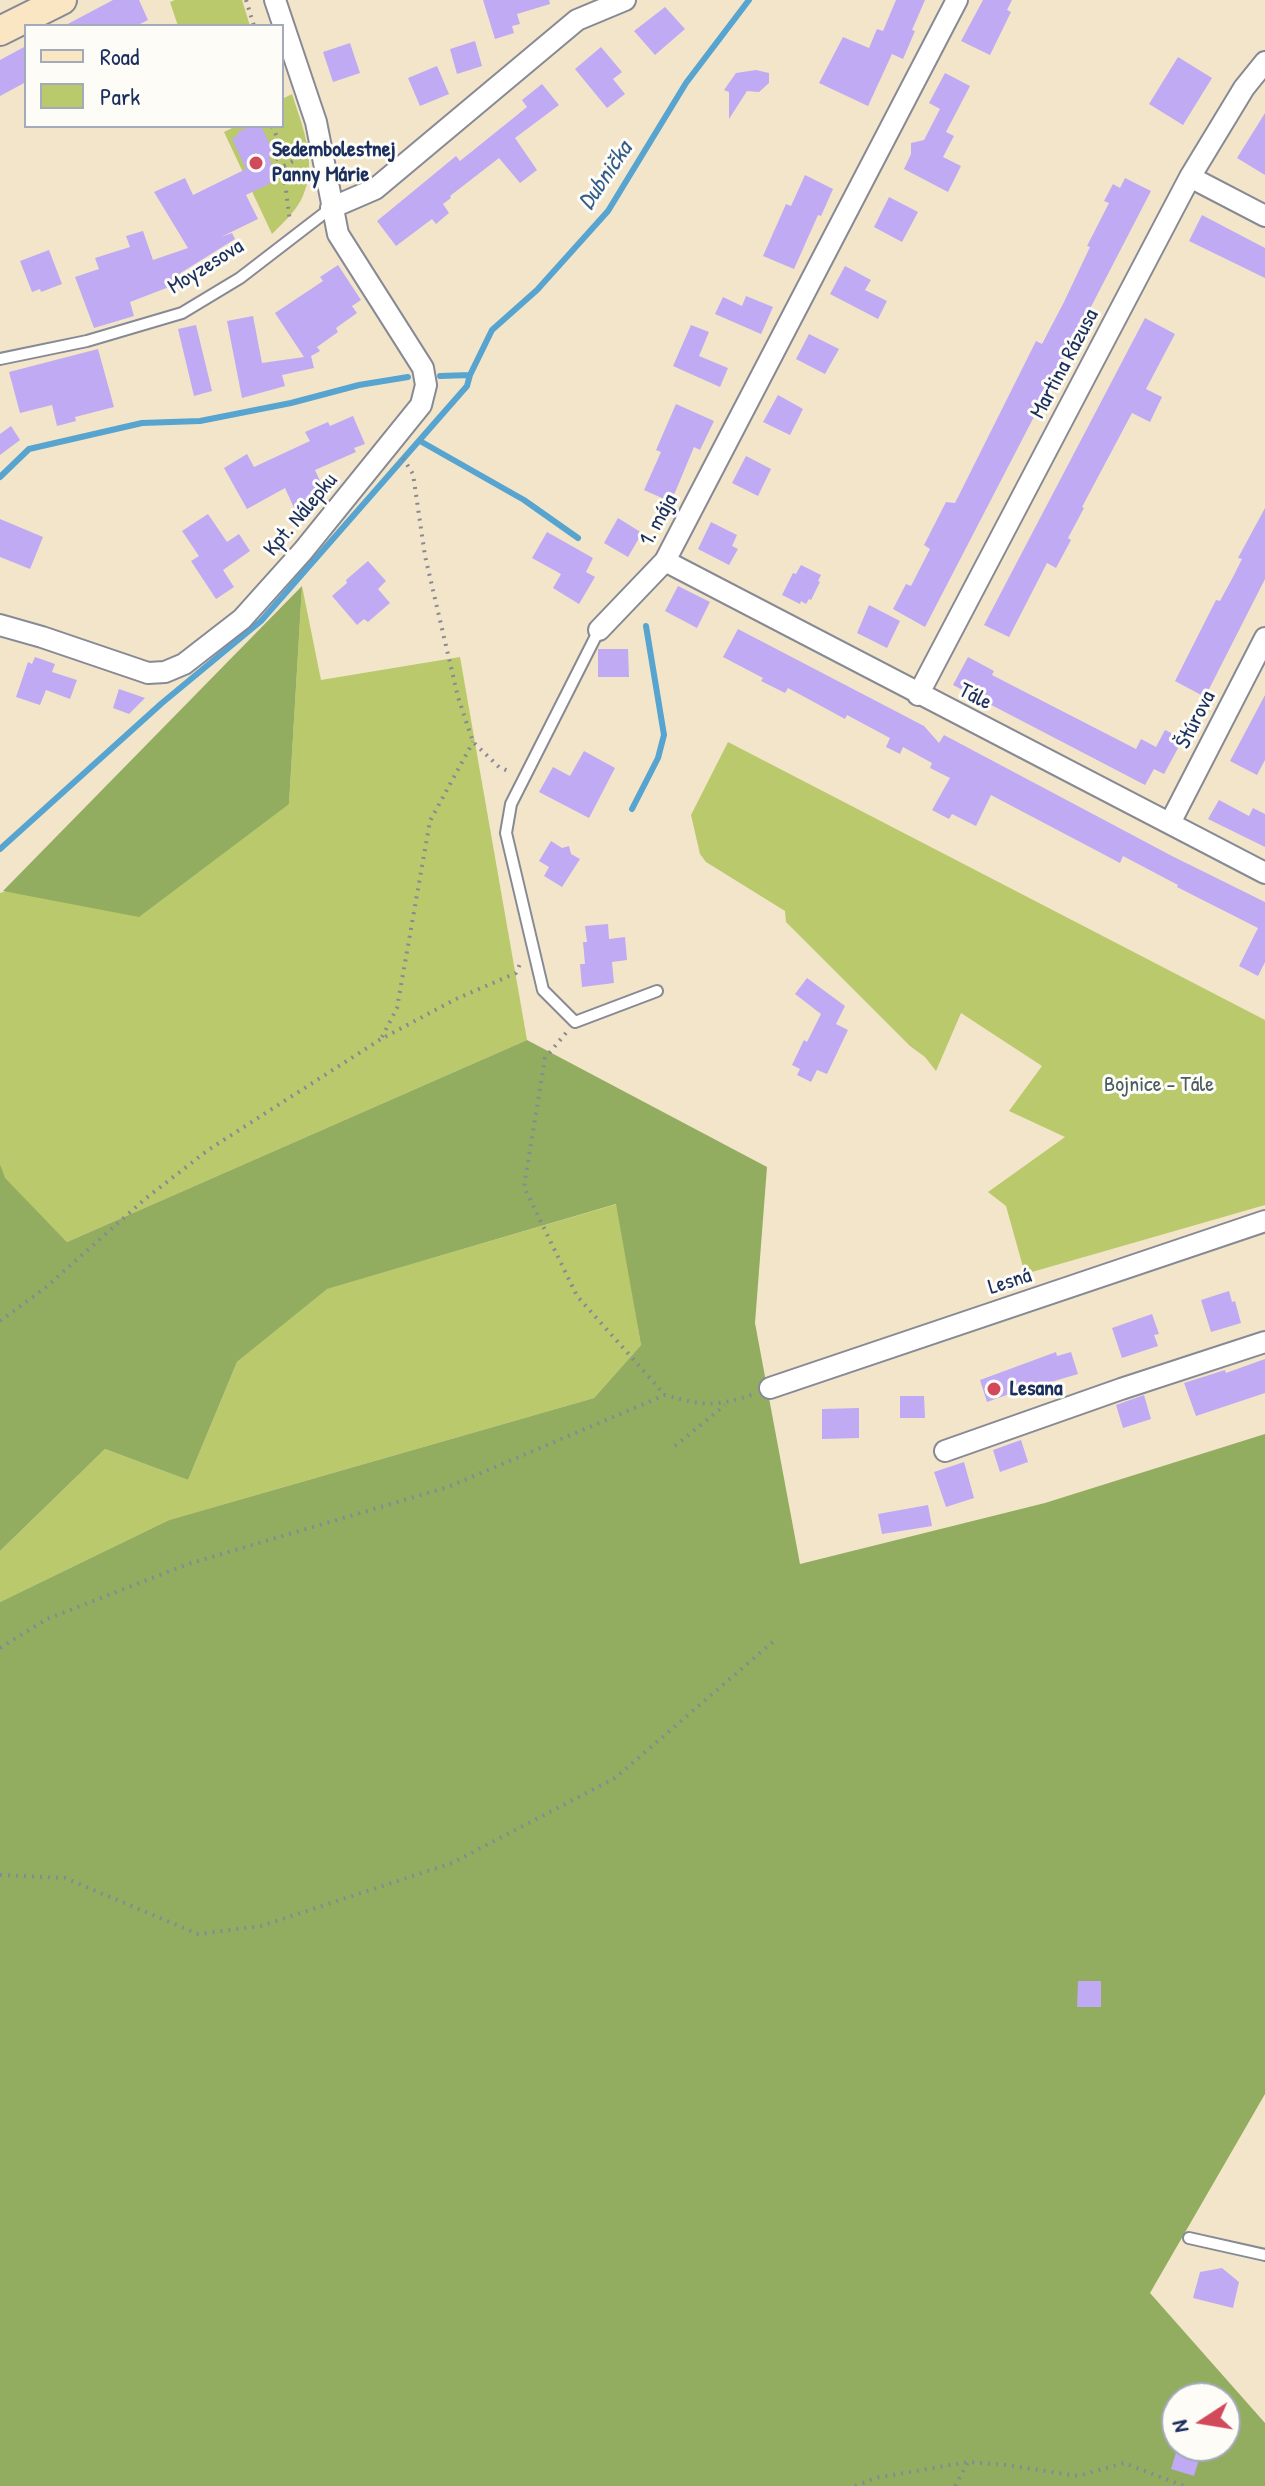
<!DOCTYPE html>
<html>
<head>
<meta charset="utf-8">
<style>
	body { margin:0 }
	#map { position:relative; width:1265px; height:2486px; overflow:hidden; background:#f3e5ca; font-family:"Patrick Hand",sans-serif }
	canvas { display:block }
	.legend { position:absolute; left:24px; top:24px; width:260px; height:104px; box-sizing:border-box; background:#fdfcf7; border:2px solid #a3aaba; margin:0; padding:10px 14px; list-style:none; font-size:24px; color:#1b2f5e }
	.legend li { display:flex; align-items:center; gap:16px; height:40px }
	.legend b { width:40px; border:2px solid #a3aaba }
	.north { position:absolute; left:1161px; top:2382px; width:80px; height:80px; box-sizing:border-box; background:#fdfcf7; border:2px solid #a3aaba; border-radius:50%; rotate:258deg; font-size:22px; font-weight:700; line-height:32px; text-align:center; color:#1b2f5e }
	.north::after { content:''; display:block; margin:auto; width:28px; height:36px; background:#d1495b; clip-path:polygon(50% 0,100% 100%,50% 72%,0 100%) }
</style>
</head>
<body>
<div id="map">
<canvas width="1265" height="2486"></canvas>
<ul class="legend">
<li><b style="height:10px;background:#fbe6c4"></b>Road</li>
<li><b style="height:22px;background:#b9c96c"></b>Park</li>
</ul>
<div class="north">N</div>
</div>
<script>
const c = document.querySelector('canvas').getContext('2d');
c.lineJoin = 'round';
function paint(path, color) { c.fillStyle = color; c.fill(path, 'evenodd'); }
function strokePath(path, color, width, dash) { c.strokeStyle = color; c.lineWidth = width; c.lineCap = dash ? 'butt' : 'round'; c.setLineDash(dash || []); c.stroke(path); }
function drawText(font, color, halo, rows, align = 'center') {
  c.font = font + ' "Patrick Hand",sans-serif'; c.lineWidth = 6; c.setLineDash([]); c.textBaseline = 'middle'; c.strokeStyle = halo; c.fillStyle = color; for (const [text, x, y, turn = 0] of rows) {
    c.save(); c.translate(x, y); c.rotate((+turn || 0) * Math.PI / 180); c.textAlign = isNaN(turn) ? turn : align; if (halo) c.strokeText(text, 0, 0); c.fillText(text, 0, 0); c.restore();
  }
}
paint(new Path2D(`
	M175,0h67l8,26h-72l-8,-24z
	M292,94c11,34 27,71 9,106 -7,13 -19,24 -29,34l-48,-102 12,-6h46v-27z
	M302,586l19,94 139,-23 67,383 -460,202 -63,-64 -4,-14v-271l289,-89z
	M728,742l537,278v185l-240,69 -19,-68 -18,-14 77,-55 -56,-26 33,-45 -81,-53 -25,58 -11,-14 -15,-11 -124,-124 -1,-11 -79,-49 -6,-8 -9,-39z
	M617,1204l24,141 -47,53 -425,122 -169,82v-51l105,-102 83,31 49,-118 89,-73z`), '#b9c96c');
paint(new Path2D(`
	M302,586l-13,218 -150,113 -136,-26z
	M527,1040l240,127 -12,156 45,241 245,-61 220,-69v660l-115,199 115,130v63h-1265v-884l169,-82 425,-122 47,-53 -25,-141 -289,85 -90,73 -49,118 -83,-31 -105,102v-387l5,14 62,64zM1177,2398h48v48h-48z`), '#92ad60');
strokePath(new Path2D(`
	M440,376l30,-1
	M420,441l104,59 54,38
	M0,477l29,-28 113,-26 58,-2 91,-18 68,-18 49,-8
	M632,809l26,-51 6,-23 -18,-109
	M0,849l162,-146 99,-82 206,-235 3,-11 22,-45 45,-40 71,-79 78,-128 63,-83`), '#56a4cf', 6);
paint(new Path2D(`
	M113,0h26l9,20 -12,6h-72z
	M483,0h66l1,4 -33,10 3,10 -8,2 2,7 -19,6z
	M896,0h29l-13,30 3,1 -12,28 -11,-5 -24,52 -49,-23 24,-46 26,11 8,-19 6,2z
	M983,0h29l-5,10 4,2 -21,43 -29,-14z
	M665,7l20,22 -30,26 -21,-24z
	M475,41l7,25 -25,8 -7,-25z
	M350,43l10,30 -27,9 -10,-30z
	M26,46v36l-26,14v-36z
	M601,47l21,25 -9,7 12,15 -18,14 -32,-39z
	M1178,57l34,21 -29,47 -34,-21z
	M437,66l12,28 -29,12 -12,-28z
	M756,70l13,3v10l-10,9 -12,-1 -18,28v-27l-5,-2 12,-17z
	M945,73l25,13 -24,46 8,4 -11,21 18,9 -13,26 -44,-23 7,-15v-11l13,-3 16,-31 -11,-6z
	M542,84l17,21 -44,33 22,32 -17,13 -21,-25 -49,38 1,2 -8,6 6,9 -13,11 -4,-5 -36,27 -19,-25 79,-65 4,5 67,-54 -5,-7z
	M1265,113v62l-28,-17z
	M251,126h10l13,27 -5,1 2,3h-2l8,23 -31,15 12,24 -37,18 11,-4 3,6 -56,35 3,8 -52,20 4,14 -40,12 -19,-51 24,-8 -4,-11 35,-11 -4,-11 17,-5 10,29 35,-12 -34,-56 31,-14 8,17 53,-26 -14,-30 5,-3 1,-4z
	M805,175l28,14 -12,27 -3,-1 -24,54 -31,-13 23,-52 5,2z
	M1125,178l26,13 -226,436 -32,-18 13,-25 5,2 19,-37 -6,-4 22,-43 9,1 81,-162 6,3 22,-42 26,-55 -3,-1 22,-43 -5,-2 9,-17 7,4z
	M889,197l29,15 -16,30 -28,-15z
	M1202,215l63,33v30l-76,-37z
	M49,250l13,34 -21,8 -1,-3 -8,3 -12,-31z
	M338,265l23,35 -9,6 5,7 -21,15 2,4 -21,15 3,4 -9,5 3,12 -32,7 3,11 -43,12 -15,-77 26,-5 9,47 42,-6 -29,-44 48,-32 -3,-4z
	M845,266l26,14 -6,10 22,11 -9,18 -48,-25z
	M746,296l27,11 -12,27 -46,-20 8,-17 19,9z
	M1145,318l30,16 -29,55 16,8 -12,25 -18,-9 -50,94 2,1 -16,30 3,2 -15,28 -9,-5 -38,74 -25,-12z
	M196,325l16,66 -18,5 -16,-67z
	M691,325l18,7 -10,24 29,12 -8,19 -47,-21z
	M809,334l30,15 -14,25 -29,-15z
	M98,349l16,58 -39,10 1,4 -19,5 -5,-21 -32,8 -11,-41z
	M778,395l25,14 -13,26 -27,-13z
	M676,404l38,17 -14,29 -6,-3 -23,55 -27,-12 17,-38 -5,-2z
	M353,416l12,28 -11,4 2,4 -41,18 10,22 -10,5 2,4 -22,9 -10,-22 -38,21 -23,-41 23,-14 7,13 56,-26 -5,-9 23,-10 2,4z
	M11,426l9,14 -20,15v-21z
	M746,456l25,13 -13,27 -26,-13z
	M1265,508v71l-60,118 -30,-16 41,-81 4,1 14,-26 8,-16 -4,-1z
	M208,514l19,28 12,-8 11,17 -27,19 11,17 -18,12 -25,-38 8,-5 -17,-25z
	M618,518l24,15 -14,24 -24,-14z
	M0,519l43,18 -13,32 -30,-12z
	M711,522l26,13 -5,11 6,3 -9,16 -31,-16z
	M547,532l46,26 -7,14 9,5 -16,27 -26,-16 8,-14 -29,-16z
	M368,561l18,20 -8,8 12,14 -22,19 -4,-3 -7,6 -25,-29 15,-13 -1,-3z
	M801,565l20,10 -3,6 2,1 -9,18 -2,-1 -3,5 -5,-3 -1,3 -18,-9 11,-22 3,1z
	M678,586l32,16 -13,26 -32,-17z
	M869,605l31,16 -13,27 -30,-15z
	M738,629l186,97 15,17 5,-8 228,121 93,46v60l-7,14 -19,-10 19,-38 -81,-41 1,-2 -55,-29 -3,7 -129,-68 -15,31 -24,-12 -3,5 -17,-9 18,-32 -20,-10 2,-5 -29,-16 -3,7 -14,-7 4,-9 -43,-23 -2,4 -57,-31 -3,5 -24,-12 2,-3 -40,-21z
	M598,649h30l1,28h-31z
	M35,657l20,7 -3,8 25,8 -7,19 -24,-9 -6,15 -24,-8 12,-35 4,2z
	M968,657l26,14 -2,4 144,74 5,-10 15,8 9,-17 18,9 -19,35 -10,-5 -9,16 -192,-100z
	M119,689l26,9 -16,16 -16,-6z
	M1265,695v65l-8,15 -27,-14z
	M584,751l31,17 -26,50 -50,-26 14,-25 17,9z
	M1219,800l30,16 4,-8 12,6v33l-57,-28z
	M551,841l11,7 7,-2 2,8 9,5 -18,28 -18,-11 5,-9 -10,-6z
	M608,924l1,15 16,-2 2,23 -15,2 2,21 -32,4 -2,-23h5l-2,-22h4l-2,-16z
	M807,978l38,28 -9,18 12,6 -21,44 -10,-4 -6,12 -14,-7 3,-6 -8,-4 12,-25 3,2 14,-28 -26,-20z
	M1229,1291l3,11 3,-1 6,22 -30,9 -10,-32z
	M1152,1314l7,20 -5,1 4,11 -36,12 -10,-30z
	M1056,1352l1,4 14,-4 7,22 -34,10 -1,-2 -56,20 -7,-22z
	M1265,1359v34l-69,23 -12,-33 41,-13 1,3z
	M1144,1395l7,24 -28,9 -7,-23z
	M900,1396h24l1,22h-25z
	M859,1408v30l-37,1v-30z
	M1021,1440l7,22 -28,10 -7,-22z
	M964,1462l10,36 -28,9 -12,-35z
	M928,1505l4,21 -50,8 -4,-20z
	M1078,1981h23v26h-24z
	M1222,2268l17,14 -6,26 -40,-10 7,-26z
	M1178,2446h25l-9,30 -23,-7z`), '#bfaaf3');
const lane = new Path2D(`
	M0,359l87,-18 95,-28 58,-35 91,-70
	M599,630l-88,174 -5,29 37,157 32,32 82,-31
	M1189,2238l76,17`);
const street = new Path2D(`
	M1190,177l75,39
	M331,208l44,-19 202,-169 48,-20
	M665,561l600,312
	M0,625l42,12 106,36 17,-1 19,-8 58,-45 61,-68 118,-146 5,-20 -3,-17 -85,-134 -22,-112 -41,-122
	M599,630l66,-69 292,-561
	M918,695l272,-518 54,-89 21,-26
	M1170,823l95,-185
	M770,1388l495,-167
	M945,1451l176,-62 144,-47`);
const secondary = new Path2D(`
	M0,31l62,-31`);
strokePath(lane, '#878a94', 14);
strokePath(street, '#878a94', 24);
strokePath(secondary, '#878a94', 32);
strokePath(new Path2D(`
	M246,0l8,26
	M272,126l13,28 -12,7 4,9
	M284,166l20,-11
	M283,167l7,55
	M403,458l10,16 12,82 33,141 15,45 26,25 12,5
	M566,1033l-21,25 -21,129 53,109 88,99
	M382,1037l15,-29 33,-187 43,-79
	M0,1321l45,-33 100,-89 63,-49 173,-111 75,-40 60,-26 5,-11
	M675,1446l50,-41
	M0,1648l47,-29 141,-55 260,-77 217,-92c38,11 51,12 89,-1
	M0,1875l65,3 133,56 63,-8 191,-63 163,-85 160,-138
	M855,2486l20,-8 93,-16 38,3 72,11 46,-13 60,23
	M955,2486l13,-24`), '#878a94', 4, [2, 6]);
strokePath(lane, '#fff', 10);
strokePath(street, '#fff', 20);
strokePath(secondary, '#fbe6c4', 28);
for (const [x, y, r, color] of [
	[256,163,8,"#d1495b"],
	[994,1389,8,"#d1495b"]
]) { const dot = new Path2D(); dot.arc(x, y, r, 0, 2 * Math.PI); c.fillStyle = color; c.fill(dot); strokePath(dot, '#fdfcf7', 3); }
drawText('bold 22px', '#1b2f5e', '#fdfcf7', [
	["Sedembolestnej",272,150],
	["Panny Márie",272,175],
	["Lesana",1010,1389]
], 'left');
drawText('22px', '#1b2f5e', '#fdfcf7', [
	["Moyzesova",206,267,-32],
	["Martina Rázusa",1065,364,-62],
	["Kpt. Nálepku",301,515,-50],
	["1. mája",659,520,-61],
	["Tále",975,697,27],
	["Štúrova",1196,720,-63],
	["Lesná",1010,1282,-18]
]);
drawText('22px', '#4a5d62', '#fdfcf7', [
	["Bojnice - Tále",1159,1085]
]);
drawText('italic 24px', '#335e8b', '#fdfcf7', [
	["Dubnička",606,176,-56]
]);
</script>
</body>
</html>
